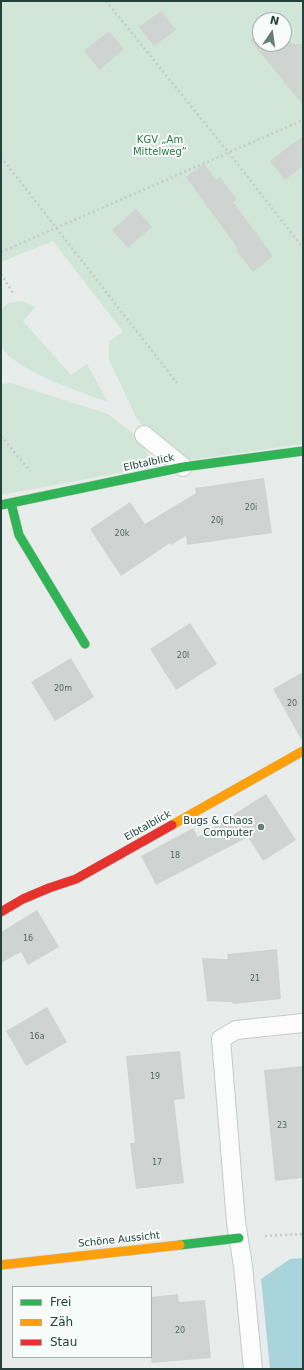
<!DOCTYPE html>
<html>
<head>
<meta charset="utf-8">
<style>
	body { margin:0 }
	#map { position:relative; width:304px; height:1370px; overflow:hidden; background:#e8edeb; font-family:"DejaVu Sans",sans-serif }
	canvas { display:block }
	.frame { position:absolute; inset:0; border:2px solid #24423a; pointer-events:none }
	.legend { position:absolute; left:12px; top:1286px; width:140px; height:72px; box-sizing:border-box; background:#f7fbf9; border:1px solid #a3b1ad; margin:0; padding:5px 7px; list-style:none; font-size:12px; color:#24423a }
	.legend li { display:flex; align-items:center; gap:8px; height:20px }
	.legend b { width:20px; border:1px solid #a3b1ad }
	.north { position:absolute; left:252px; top:12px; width:40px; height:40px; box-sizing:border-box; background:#f7fbf9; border:1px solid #a3b1ad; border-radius:50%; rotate:13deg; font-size:11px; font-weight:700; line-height:16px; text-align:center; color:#24423a }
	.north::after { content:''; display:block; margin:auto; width:14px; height:18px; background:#697e78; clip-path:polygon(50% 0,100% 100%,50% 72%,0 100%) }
</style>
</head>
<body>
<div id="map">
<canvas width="304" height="1370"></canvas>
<div class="frame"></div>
<ul class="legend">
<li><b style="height:5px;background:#30b455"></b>Frei</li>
<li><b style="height:5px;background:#ff9f0a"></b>Zäh</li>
<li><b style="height:5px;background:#e5322d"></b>Stau</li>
</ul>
<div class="north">N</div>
</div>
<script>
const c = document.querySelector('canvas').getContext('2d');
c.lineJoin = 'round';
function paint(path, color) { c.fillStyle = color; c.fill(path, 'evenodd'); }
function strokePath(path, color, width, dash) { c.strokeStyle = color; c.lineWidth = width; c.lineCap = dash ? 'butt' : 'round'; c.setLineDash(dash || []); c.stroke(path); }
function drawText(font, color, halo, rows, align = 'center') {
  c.font = font + ' "DejaVu Sans",sans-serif'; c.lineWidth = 4; c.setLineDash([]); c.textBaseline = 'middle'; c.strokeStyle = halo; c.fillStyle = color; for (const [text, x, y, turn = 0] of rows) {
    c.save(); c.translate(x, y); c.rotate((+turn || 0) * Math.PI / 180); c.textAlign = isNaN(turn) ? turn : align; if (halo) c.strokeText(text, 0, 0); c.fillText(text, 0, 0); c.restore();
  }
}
paint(new Path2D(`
	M1,1h302v443l-113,16 -42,-28 -11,-13 -28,-59v-19l14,-9 -70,-91 -52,21zM260,20h24v24h-24z
	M22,301l14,6 -13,14 48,54 16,-11 21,38c-24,-9 -100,-33 -107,-58 -1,-7 0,-26 0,-34l7,-7z
	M11,383l97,31 28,22 20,30 -155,29v-111z`), '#d1e6d8');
paint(new Path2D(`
	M303,1258v111h-33l-9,-90 29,-20z`), '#a9d4db');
paint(new Path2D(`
	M161,11l15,19 -22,16 -15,-19z
	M109,31l15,18 -24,21 -16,-19z
	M284,32l8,12h11v61l-53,-65 10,-7v11h24z
	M303,136v30l-18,14 -15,-19z
	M204,164l12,16 4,-3 17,23 -4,2 40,54 -20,16 -17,-22 2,-1 -52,-72z
	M136,209l16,18 -24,21 -16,-18z
	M264,478l8,55 -85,12 -1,-9 -15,9 -1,-2 -49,33 -31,-47 40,-27 15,22 51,-31 -1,-5z
	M190,623l27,41 -41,26 -26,-41z
	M71,658l23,39 -39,24 -24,-39z
	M303,672v67h-2l-28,-50z
	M266,794l30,46 -33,21 -15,-24 -92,48 -15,-29 52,-28 5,9z
	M37,910l22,37 -31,18 -7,-13 -20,11v-31z
	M277,949l4,50 -48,5 -1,-2 -25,-1 -5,-43 26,1 -1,-5z
	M47,1007l20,35 -41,24 -20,-35z
	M180,1051l5,48 -11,1 10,83 -48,6 -6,-46h5l-9,-87z
	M303,1066v112l-28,3 -11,-111z
	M178,1294l1,8 26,-2 6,58 -60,5v-66z`), '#cfd4d2');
const lane = new Path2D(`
	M144,435l39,32
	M253,1369l-10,-103 -7,-44 -15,-183 15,-9 67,-7`);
const fast = new Path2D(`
	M11,503l8,32 66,109
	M1,505l182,-38 120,-16
	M180,1245l59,-7`);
const slow = new Path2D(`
	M172,825l131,-74
	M1,1265l179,-20`);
const jam = new Path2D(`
	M1,912l22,-13 26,-11 27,-9 96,-54`);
strokePath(lane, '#c5cac8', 20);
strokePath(fast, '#c3cbc8', 10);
strokePath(slow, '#c3cbc8', 10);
strokePath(jam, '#c3cbc8', 10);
strokePath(new Path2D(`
	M106,1l122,151 75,96
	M1,157l176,226
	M1,252l302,-132
	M1,274l12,19
	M1,436l29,35
	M265,1236l38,-2
	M272,1283l5,-15`), '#c3ccca', 2.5, [2, 3]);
strokePath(lane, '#fcfcfc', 18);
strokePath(fast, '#30b455', 9);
strokePath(slow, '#ff9f0a', 9);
strokePath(jam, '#e5322d', 9);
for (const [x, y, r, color] of [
	[261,827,4,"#697e78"]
]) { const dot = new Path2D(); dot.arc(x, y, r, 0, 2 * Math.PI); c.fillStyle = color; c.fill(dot); strokePath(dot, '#f7fbf9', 1.5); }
drawText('8px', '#506761', null, [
	["20i",251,508],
	["20j",217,521],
	["20k",122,534],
	["20l",183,656],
	["20m",63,689],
	["20",292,704],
	["18",175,856],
	["16",28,939],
	["21",255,979],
	["16a",37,1037],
	["19",155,1077],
	["23",282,1126],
	["17",157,1163],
	["20",180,1331]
]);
drawText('10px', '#2d7a4b', '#f7fbf9', [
	["KGV „Am",160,140],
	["Mittelweg“",160,152]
]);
drawText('10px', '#24423a', '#f7fbf9', [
	["Elbtalblick",149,463,-12],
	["Elbtalblick",148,826,-29],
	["Schöne Aussicht",119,1240,-6]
]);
drawText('10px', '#24423a', '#f7fbf9', [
	["Bugs & Chaos",253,821],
	["Computer",253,833]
], 'right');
</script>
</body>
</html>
